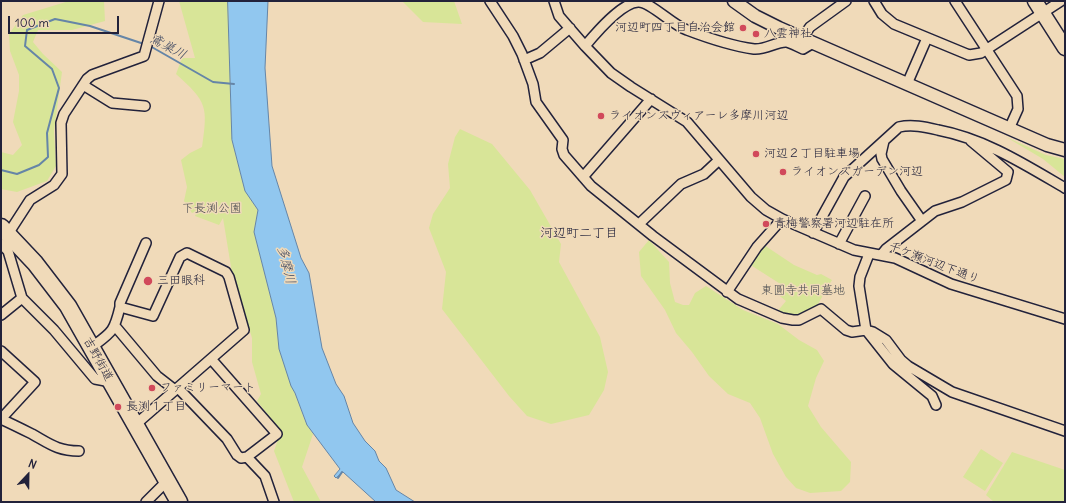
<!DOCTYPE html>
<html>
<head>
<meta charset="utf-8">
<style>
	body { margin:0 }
	#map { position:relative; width:1066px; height:503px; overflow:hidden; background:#f0dab9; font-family:Delius,sans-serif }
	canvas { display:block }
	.frame { position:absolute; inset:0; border:2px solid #22223b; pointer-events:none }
	.north { position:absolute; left:8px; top:455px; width:40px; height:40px; -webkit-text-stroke:3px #f0dab9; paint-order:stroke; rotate:22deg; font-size:11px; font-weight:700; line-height:16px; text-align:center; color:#22223b }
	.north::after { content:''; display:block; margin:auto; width:14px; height:18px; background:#22223b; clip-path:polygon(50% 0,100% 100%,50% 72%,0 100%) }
	.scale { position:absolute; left:8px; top:16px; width:111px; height:18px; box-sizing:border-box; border:2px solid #22223b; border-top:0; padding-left:5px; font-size:12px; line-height:14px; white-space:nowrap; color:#22223b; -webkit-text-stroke:3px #f0dab9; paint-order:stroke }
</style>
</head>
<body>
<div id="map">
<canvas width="1066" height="503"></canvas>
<div class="frame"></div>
<div class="north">N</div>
<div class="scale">100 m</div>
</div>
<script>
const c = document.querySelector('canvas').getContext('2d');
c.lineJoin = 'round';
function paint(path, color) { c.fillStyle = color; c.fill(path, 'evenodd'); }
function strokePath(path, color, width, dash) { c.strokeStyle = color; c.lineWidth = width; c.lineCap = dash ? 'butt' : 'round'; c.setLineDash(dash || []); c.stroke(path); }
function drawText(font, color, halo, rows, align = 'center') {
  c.font = font + ' Delius,"Klee One",sans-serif'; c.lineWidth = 3; c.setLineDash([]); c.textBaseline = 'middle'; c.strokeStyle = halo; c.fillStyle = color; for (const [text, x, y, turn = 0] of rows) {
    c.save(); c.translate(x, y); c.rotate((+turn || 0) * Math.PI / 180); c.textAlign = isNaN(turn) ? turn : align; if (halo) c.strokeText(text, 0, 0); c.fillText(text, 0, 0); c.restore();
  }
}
paint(new Path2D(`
	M69,1h35l1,20 -33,9h-34l-5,12 10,12 19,18 -8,59 2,35 -9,15 -30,11 -16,-3v-37l12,3 9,-10 -9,-23 6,-31v-16l-9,-24 -1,-17 14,-19z
	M179,1h49l4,139 13,51 13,19 -4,22 22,86 3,31 26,72 8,13 -11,33 19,35h-27l-20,-51 7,-20 -24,-30 4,-7 -9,-32v-24l-20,-65 -9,-55 -4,7 -24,-9 2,-5 -5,2 -8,-12 3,-14 -6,-27 9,-7 12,-6c6,-41 5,-45 -26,-73l6,-16h13z
	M402,1h52l8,23 -39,-2z
	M460,129l32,15 38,46 31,54 -2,18 41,75 8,35 -4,18 -15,25 -38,9 -24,-8 -18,-20 -67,-87 4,-37 -17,-44 4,-14 17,-26 -2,-24 7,-27z
	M1006,137l40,18 19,4v18l-22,-18z
	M649,240l20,22 1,21 5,19 8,3h6l6,-12 11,-7 37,24 35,14 21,16 18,10 7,11 -8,17 -8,28 13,21 30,35 -1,20 -9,9 -31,2 -14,-5 -10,-11 -13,-23 -13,-36 -10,-15 -22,-9 -19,-18 -17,-24 -16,-19 -11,-23 -24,-34 -2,-24z
	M764,245l30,20 23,10 4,-1 11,6 -17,29 -16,9 -23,-5 10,-12 -10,-8 6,-8 -33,-21z
	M981,449l22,14 -18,28 -22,-14z
	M1012,452l53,18v32h-71l-8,-7z`), '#d8e598');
const water = new Path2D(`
	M228,1h40l-3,67 7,98 29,92 8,15 13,75 14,36 8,12 9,27 12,18 10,10 4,10 7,7 10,22 19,12h-39l-33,-30 -7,6 -2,-2 6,-7 -33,-44 -12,-32 -4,-7 -12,-37 -3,-31 -22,-86 4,-22 -13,-19 -13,-51z`);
paint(water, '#91c7ef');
strokePath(water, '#6585a7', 1);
strokePath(new Path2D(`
	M150,46l63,36 21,2
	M1,170l16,4 22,-9 9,-8 -1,-24 12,-45 -7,-19 -27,-23 2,-16 28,-11 35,7 54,18
	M338,478l4,-6`), '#6585a7', 2);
const street = new Path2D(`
	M490,1l23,35 9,18 11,30 3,18 27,38 -1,9 2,6 27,31 62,50 85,63 44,19 11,2h6l22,-11 25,21 6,2 14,-2 7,2 13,8 15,20 7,6 44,26 113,39
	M554,1l5,15 26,30 26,27 20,14 56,35 64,75 15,13 16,9 72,31 41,8 56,26 114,35
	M874,1l8,13 12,10 75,31 12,-2 80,-52
	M955,1l62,95 1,13 -9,20
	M802,38l8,-11 36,-26
	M585,46c10,-12 36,-43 53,-44 12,-1 34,23 49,28 21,8 45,16 67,19 12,1 23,-8 33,-7 5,1 11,5 16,7l10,-6
	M524,60l16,-7 30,-25
	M907,84l20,-46
	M83,85l29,18 33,3
	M884,141l-3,13 1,5 19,32 21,30
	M583,177l68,-78
	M639,224l42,-40 23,-10 15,-14
	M813,233l31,-56 55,-50c13,-3 26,0 39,3 47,9 86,34 127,58
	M8,234l22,-34 24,-15 8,-11 -1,-51 3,-9 23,-35 5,-4 52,-19 15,-55
	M1,244l7,7 14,47 32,32 41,49 16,3
	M839,244l26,-48
	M869,254l-9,23 -1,9 7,44 27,34 39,32 4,9
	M882,254l4,-5 49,-38 27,-9 44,-22 2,-8 -37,-31
	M727,292l30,-45 25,-28
	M120,307v-4l26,-60
	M1,315l21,-17
	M115,326l42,50 18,14
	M92,347c20,-15 22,-15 28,-40l33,9 27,-59 7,-4 39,19 3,5 15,53 -109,95
	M1,351l34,31 -34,37
	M179,389l48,50 10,16 4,3 6,-1 30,-23 -65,-74
	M1,419c11,5 21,10 31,15 18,10 26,17 47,17
	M247,457l18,19 9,26
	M146,502l21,-21`);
const secondary = new Path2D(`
	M734,1l21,15 24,12 268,117 18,5`);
const primary = new Path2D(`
	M1035,1l30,47`);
const highway = new Path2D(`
	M1,227l34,36 33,43 111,196`);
strokePath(street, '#22223b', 12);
strokePath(secondary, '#22223b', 15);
strokePath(primary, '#22223b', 17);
strokePath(highway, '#22223b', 19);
strokePath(street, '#f0dab9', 9);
strokePath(secondary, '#f0dab9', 12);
strokePath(primary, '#f0dab9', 14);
strokePath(highway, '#f0dab9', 16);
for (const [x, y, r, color] of [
	[743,28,4,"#d1495b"],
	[756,34,4,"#d1495b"],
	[601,116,4,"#d1495b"],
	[756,154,4,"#d1495b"],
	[783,172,4,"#d1495b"],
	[766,224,4,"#d1495b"],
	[148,281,5,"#d1495b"],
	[152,388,4,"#d1495b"],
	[118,407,4,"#d1495b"]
]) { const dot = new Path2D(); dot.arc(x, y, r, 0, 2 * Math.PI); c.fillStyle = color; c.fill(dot); strokePath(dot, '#f0dab9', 1.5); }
drawText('12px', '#22223b', '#f0dab9', [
	["河辺町四丁目自治会館",735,28,"right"],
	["八雲神社",764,34],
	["ライオンズヴィアーレ多摩川河辺",609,116],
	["河辺２丁目駐車場",764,154],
	["ライオンズガーデン河辺",791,172],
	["青梅警察署河辺駐在所",774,224],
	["三田眼科",157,281],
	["ファミリーマート",160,388],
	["長渕１丁目",126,407]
], 'left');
drawText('12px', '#46494e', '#f0dab9', [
	["下長渕公園",212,209],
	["東圓寺共同墓地",803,291]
]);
drawText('12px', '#22223b', '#f0dab9', [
	["千ケ瀬河辺下通り",934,263,21],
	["吉野街道",98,359,61]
]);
drawText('italic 13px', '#38435f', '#f0dab9', [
	["鳶巣川",168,47,28],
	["多摩川",286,265,76]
]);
drawText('13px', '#22223b', '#f0dab9', [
	["河辺町二丁目",579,233]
]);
</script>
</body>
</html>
